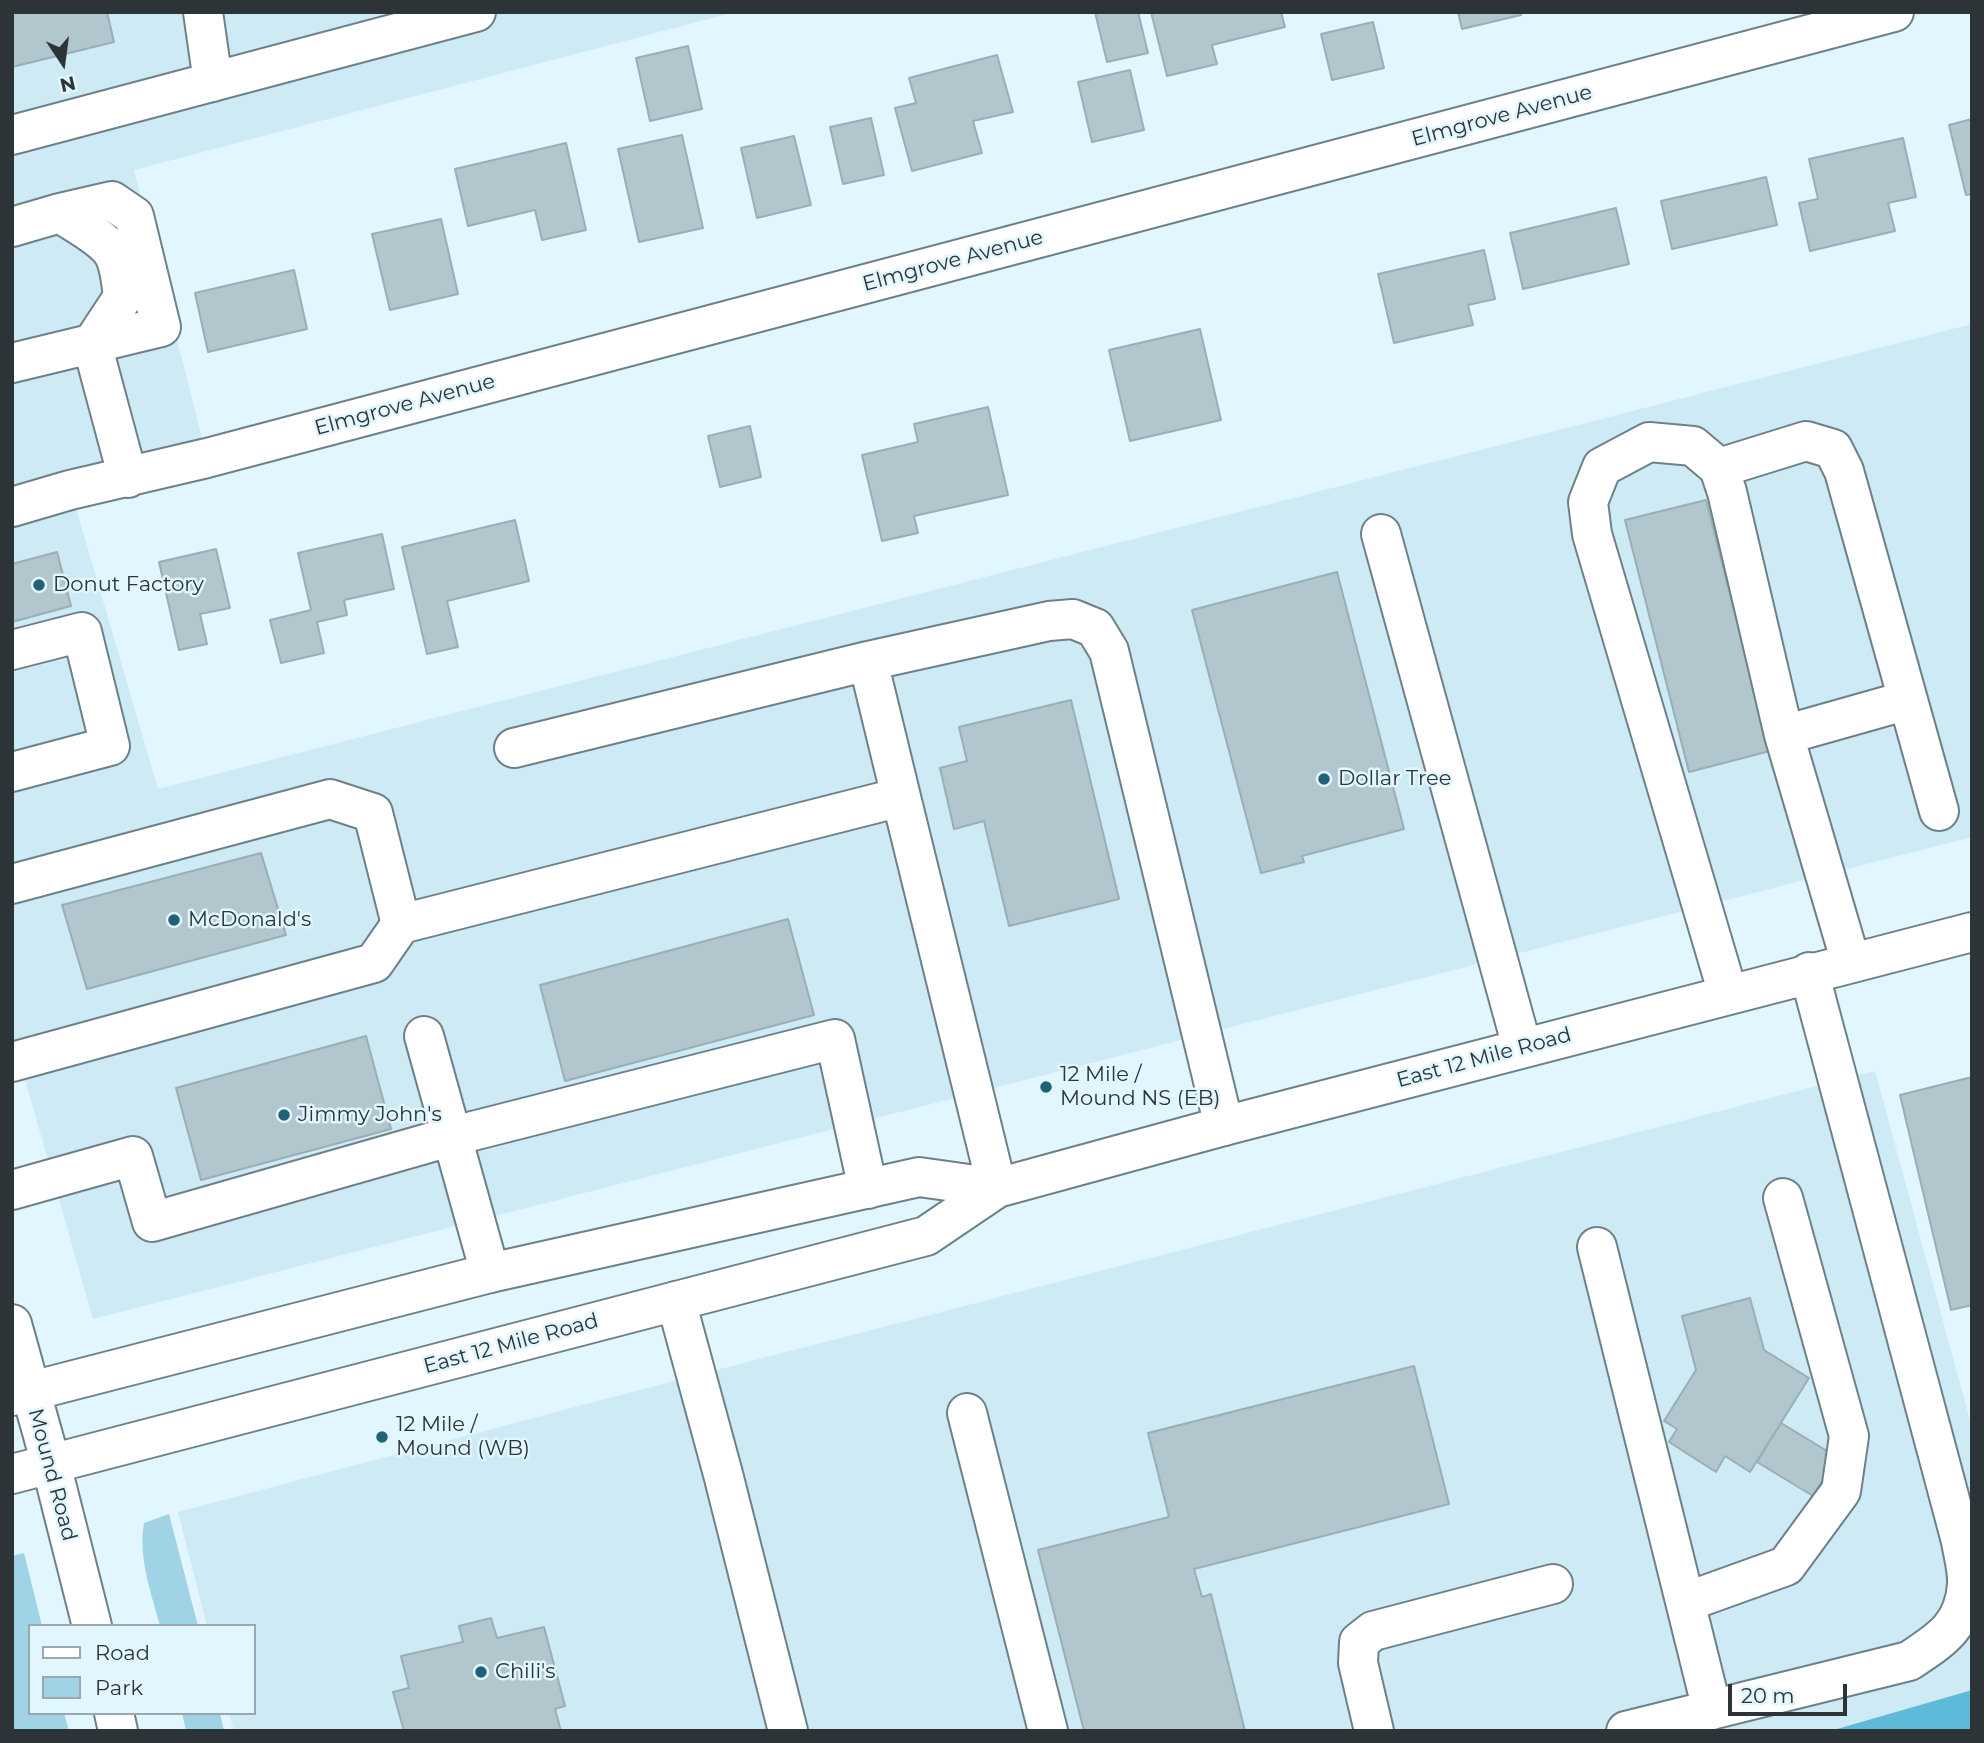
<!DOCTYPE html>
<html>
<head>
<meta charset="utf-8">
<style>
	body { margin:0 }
	#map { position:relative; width:1984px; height:1743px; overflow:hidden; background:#e1f6fe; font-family:Montserrat,sans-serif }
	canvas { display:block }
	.frame { position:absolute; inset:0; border:14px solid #2c3437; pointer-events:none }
	.legend { position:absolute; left:28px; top:1624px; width:228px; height:91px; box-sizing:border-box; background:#e1f6fe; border:2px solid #99a8ae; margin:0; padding:9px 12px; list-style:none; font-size:21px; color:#2c3437 }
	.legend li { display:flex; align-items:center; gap:14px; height:35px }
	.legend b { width:35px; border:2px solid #99a8ae }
	.north { position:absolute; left:28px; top:28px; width:70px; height:70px; -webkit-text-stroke:5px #e1f6fe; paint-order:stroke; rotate:167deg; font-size:19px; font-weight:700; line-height:28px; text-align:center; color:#2c3437 }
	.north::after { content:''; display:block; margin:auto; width:24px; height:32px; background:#2c3437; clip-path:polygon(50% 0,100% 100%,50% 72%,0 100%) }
	.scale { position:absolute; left:1728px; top:1684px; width:119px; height:32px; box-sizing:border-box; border:4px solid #2c3437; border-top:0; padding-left:9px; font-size:21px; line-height:24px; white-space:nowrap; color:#2c3437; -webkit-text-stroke:5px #e1f6fe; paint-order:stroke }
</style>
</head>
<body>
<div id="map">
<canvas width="1984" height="1743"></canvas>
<div class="frame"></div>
<ul class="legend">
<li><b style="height:9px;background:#fff"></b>Road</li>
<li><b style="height:19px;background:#a1d3e7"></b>Park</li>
</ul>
<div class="north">N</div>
<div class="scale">20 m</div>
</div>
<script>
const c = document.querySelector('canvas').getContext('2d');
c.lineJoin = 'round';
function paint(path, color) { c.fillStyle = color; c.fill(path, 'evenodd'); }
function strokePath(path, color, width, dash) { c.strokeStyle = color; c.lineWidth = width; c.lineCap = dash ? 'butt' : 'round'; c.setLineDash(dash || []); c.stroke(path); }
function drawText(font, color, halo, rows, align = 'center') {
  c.font = font + ' Montserrat,sans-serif'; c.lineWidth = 5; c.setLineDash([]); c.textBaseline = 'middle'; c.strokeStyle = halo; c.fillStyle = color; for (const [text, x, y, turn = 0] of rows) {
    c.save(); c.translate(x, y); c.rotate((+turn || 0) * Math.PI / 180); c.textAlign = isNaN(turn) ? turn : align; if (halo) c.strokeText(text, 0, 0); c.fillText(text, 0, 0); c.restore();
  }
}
paint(new Path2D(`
	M12,12h723l-601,158 73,288 -136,33 87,298 1814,-465v513l-1879,482 -81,-286z
	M1875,1071l97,357v262l-142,41h-1596l-5,-18h25v-87h-47l-29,-114 492,-130z`), '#cdeaf5');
paint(new Path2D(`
	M169,1514l29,112h-38c-9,-34 -22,-68 -16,-103z
	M24,1553l18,73h-12v87h34l5,18h-57v-175z
	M182,1713h38l4,18h-38z`), '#a1d3e7');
paint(new Path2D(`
	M1972,1690v41h-142z`), '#5fb9d9');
const building = new Path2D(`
	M12,12h95l7,30 -102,25z
	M1095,12h43l10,41 -41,9z
	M1151,12h130l4,15 -73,18 5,19 -50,12z
	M1458,12h62l1,3 -59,14z
	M1373,22l11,46 -52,12 -11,-46z
	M688,46l14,63 -52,12 -14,-63z
	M997,55l16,57 -40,9 9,32 -70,18 -17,-63 21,-5 -7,-25z
	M1130,70l14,60 -52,12 -14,-60z
	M871,118l13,57 -41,9 -13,-57z
	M1972,119v75l-6,1 -17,-70z
	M682,135l21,93 -64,14 -21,-93z
	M794,136l17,69 -54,13 -16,-70z
	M1903,138l13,59 -28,6 7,28 -85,20 -11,-48 19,-4 -9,-40z
	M566,143l20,87 -44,10 -7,-30 -67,16 -13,-57z
	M1766,177l11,48 -105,24 -11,-48z
	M1616,208l13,56 -106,25 -13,-56z
	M441,219l17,75 -68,16 -18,-76z
	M1484,250l11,49 -27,6 5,20 -79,18 -16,-69z
	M294,270l13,59 -99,23 -13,-59z
	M1200,329l21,91 -91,21 -21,-91z
	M988,407l20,88 -94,21 4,17 -36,8 -20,-86 56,-13 -4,-18z
	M750,426l11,51 -41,10 -12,-51z
	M1706,500l64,251 -81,21 -64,-252z
	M515,520l14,61 -82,20 11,46 -31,7 -25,-107z
	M382,534l12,55 -50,11 3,15 -30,7 7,31 -43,10 -11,-43 41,-10 -13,-57z
	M216,549l14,59 -30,6 7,30 -28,6 -20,-88z
	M57,552l14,54 -59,16v-58z
	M1337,572l67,257 -102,27 2,6 -43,11 -69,-263z
	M1071,700l48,199 -110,27 -25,-105 -30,8 -14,-61 27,-7 -8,-34z
	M261,853l25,82 -199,54 -25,-84z
	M788,919l26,96 -249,66 -25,-96z
	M366,1036l25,93 -190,51 -25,-92z
	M1972,1077v228l-21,5 -51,-215z
	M1750,1298l14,52 45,28 -59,94 -25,-16 -9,16 -47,-30 8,-13 -13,-8 32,-51 -14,-54z
	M1414,1366l35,138 -255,65 8,28 9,-3 34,137h-161l-46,-181 131,-33 -21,-84z
	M1781,1423l56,34 -24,39 -56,-34z
	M491,1618l6,20 47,-11 21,79 -10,3 6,22h-157l-11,-39 16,-4 -8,-32 62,-14 -4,-16z`);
paint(building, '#b2c6ce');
strokePath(building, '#9aaeb6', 2);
const minor = new Path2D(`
	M203,12l10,70
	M12,135l464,-123
	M12,227l48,-14c16,11 37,21 50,36 10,12 11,33 13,48l-31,47 36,134
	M12,363l149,-36 -27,-111 -22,-15 -52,12
	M1719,468l87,-27 27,8 11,22 95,340
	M12,507l58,-17 137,-32 1687,-446
	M1381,534l141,513
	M12,650l70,-18 28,114 -98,26
	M1784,735l124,-35
	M514,748l354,-87
	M901,797l-33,-136 181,-40 24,-2 22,9 14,23 115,475
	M12,884l318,-85 43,14 28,111 -27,39 -362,99
	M401,924l500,-127 96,391
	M1728,994l-136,-460 -4,-32 14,-35 47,-25 44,4 26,22 8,24 57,243 67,228
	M424,1036l66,237
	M12,1190l121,-34 19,66 301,-86 382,-97 33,150
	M1597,1247l115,463
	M676,1301l47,173 65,257
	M967,1413l81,318
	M1686,1602l100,-36 55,-75 8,-55 -66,-238
	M1374,1731l-16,-68 1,-21 14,-11 180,-47
	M1626,1731l283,-70c32,-21 55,-35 58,-76 1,-14 -4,-31 -6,-44l-152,-569`);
const major = new Path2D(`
	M12,1324l39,140 41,162
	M12,1396l478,-123 429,-96 78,11
	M12,1474l914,-238 71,-48 227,-62 748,-194
	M114,1713l4,18`);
strokePath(minor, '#6e8088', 42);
strokePath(major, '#6e8088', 42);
strokePath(minor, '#fff', 38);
strokePath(major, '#fff', 38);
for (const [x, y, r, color] of [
	[39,585,7,"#216176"],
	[1324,779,7,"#216176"],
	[174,920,7,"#216176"],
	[1046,1087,7,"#216176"],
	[284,1115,7,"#216176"],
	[382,1437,7,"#216176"],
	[481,1672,7,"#216176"]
]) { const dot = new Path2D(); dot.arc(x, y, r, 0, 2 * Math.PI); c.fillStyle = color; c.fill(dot); strokePath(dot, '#e1f6fe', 2.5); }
drawText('21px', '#2c3437', '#e1f6fe', [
	["Elmgrove Avenue",1502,116,-15],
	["Elmgrove Avenue",953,261,-15],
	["Elmgrove Avenue",405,405,-15],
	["East 12 Mile Road",1484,1058,-15],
	["East 12 Mile Road",511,1344,-15],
	["Mound Road",52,1475,75]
]);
drawText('21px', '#2c3437', '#e1f6fe', [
	["Donut Factory",53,585],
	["Dollar Tree",1338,779],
	["McDonald's",188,920],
	["12 Mile /",1060,1075],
	["Mound NS (EB)",1060,1099],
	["Jimmy John's",298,1115],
	["12 Mile /",396,1425],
	["Mound (WB)",396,1449],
	["Chili's",495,1672]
], 'left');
</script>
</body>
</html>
